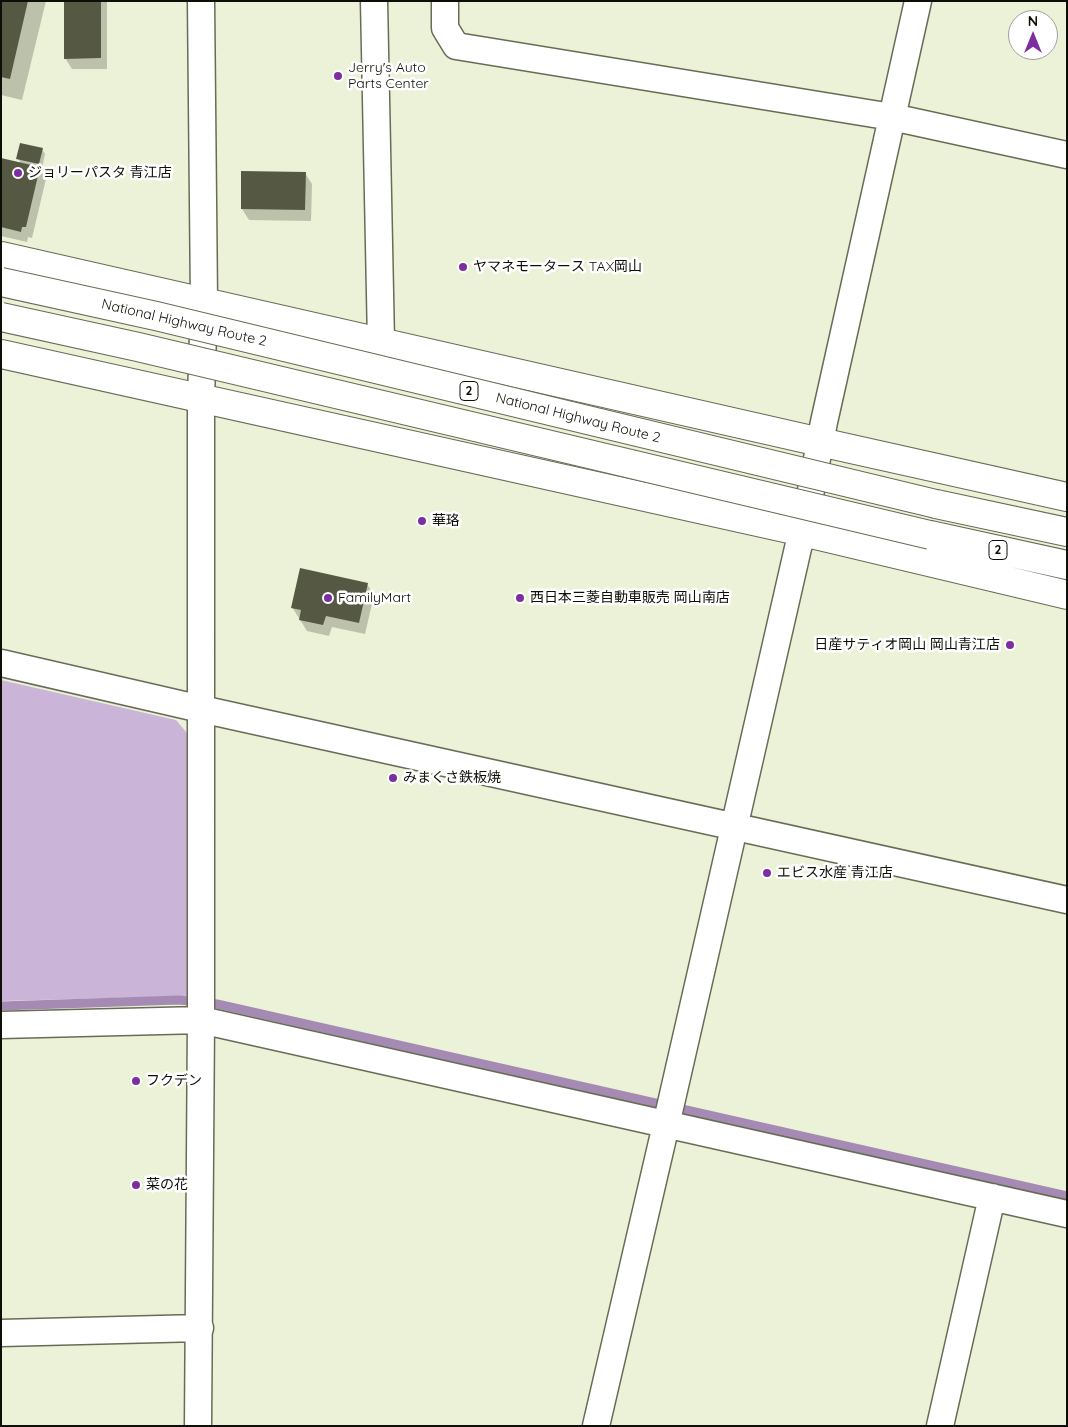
<!DOCTYPE html>
<html>
<head>
<meta charset="utf-8">
<style>
	body { margin:0 }
	#map { position:relative; width:1068px; height:1427px; overflow:hidden; background:#ecf2d8; font-family:Quicksand,sans-serif }
	canvas { display:block }
	.frame { position:absolute; inset:0; border:2px solid #0d0e06; pointer-events:none }
	.north { position:absolute; left:1008px; top:10px; width:50px; height:50px; box-sizing:border-box; background:#fff; border:1px solid #9e9f9b; border-radius:50%; rotate:0deg; font-size:14px; font-weight:700; line-height:20px; text-align:center; color:#0d0e06 }
	.north::after { content:''; display:block; margin:auto; width:18px; height:22px; background:#7c2ea0; clip-path:polygon(50% 0,100% 100%,50% 72%,0 100%) }
</style>
</head>
<body>
<div id="map">
<canvas width="1068" height="1427"></canvas>
<div class="frame"></div>
<div class="north">N</div>
</div>
<script>
const c = document.querySelector('canvas').getContext('2d');
c.lineJoin = 'round';
function paint(path, color) { c.fillStyle = color; c.fill(path, 'evenodd'); }
function strokePath(path, color, width, dash) { c.strokeStyle = color; c.lineWidth = width; c.lineCap = dash ? 'butt' : 'round'; c.setLineDash(dash || []); c.stroke(path); }
function drawText(font, color, halo, rows, align = 'center') {
  c.font = font + ' Quicksand,"Noto Sans JP",sans-serif'; c.lineWidth = 5; c.setLineDash([]); c.textBaseline = 'middle'; c.strokeStyle = halo; c.fillStyle = color; for (const [text, x, y, turn = 0] of rows) {
    c.save(); c.translate(x, y); c.rotate((+turn || 0) * Math.PI / 180); c.textAlign = isNaN(turn) ? turn : align; if (halo) c.strokeText(text, 0, 0); c.fillText(text, 0, 0); c.restore();
  }
}
paint(new Path2D(`
	M1,680l175,40 11,13v263l-186,5z`), '#cab4d7');
paint(new Path2D(`
	M1,1h45l-24,99 -21,-5z
	M65,1h42v68h-35l-7,-11z
	M42,149l3,5 -3,14h-3l7,11 -14,59 -4,-1 -1,5 -26,-6v-77l20,5 -3,-6z
	M305,173l7,11 -1,37 -62,-1 -7,-11z
	M367,584l7,11 -9,39 -33,-7 -3,9 -22,-5 -15,-24z`), '#0003');
strokePath(new Path2D(`
	M1,1006l178,-6 38,4 850,192`), '#a58bb4', 9);
paint(new Path2D(`
	M1,1h27l-18,78 -9,-2z
	M64,1h37v57l-37,1z
	M20,143l23,5 -4,16 -23,-5z
	M1,158l39,9 -14,60h-4l-1,5 -20,-5z
	M241,171l65,1 -1,38 -64,-1z
	M300,568l68,15 -9,40 -33,-7 -3,9 -24,-5 2,-10 -10,-2z`), '#555943');
const minor = new Path2D(`
	M374,1l7,341
	M445,1v27l11,18 436,71 175,38
	M1,663l200,46 866,191
	M1,1025l200,-5 866,194
	M1,1333l199,-5
	M198,1426l3,-406v-622l3,-96 -3,-301
	M596,1426l76,-327 126,-551 5,-16 21,-110 94,-421
	M940,1426l52,-229`);
const trunk = new Path2D(`
	M1,256l819,186 247,55
	M1,354l802,178 264,63
	M936,504l131,28
	M930,535l137,30`);
strokePath(minor, '#686c56', 29);
strokePath(trunk, '#686c56', 30);
strokePath(minor, '#fff', 26);
strokePath(trunk, '#fff', 28);
const trunkBridge = new Path2D(`
	M1,282l155,34 780,188
	M1,317l137,30 792,188`);
strokePath(trunkBridge, '#686c56', 30, []);
strokePath(trunkBridge, '#fff', 28);
for (const [x, y, r, color] of [
	[338,76,5,"#7c2ea0"],
	[18,173,5,"#7c2ea0"],
	[463,267,5,"#7c2ea0"],
	[422,521,5,"#7c2ea0"],
	[328,598,5,"#7c2ea0"],
	[520,598,5,"#7c2ea0"],
	[1010,645,5,"#7c2ea0"],
	[393,778,5,"#7c2ea0"],
	[767,873,5,"#7c2ea0"],
	[136,1081,5,"#7c2ea0"],
	[136,1185,5,"#7c2ea0"]
]) { const dot = new Path2D(); dot.arc(x, y, r, 0, 2 * Math.PI); c.fillStyle = color; c.fill(dot); strokePath(dot, '#fff', 2); }
for (const [x, y, w] of [
	[469,391,18],
	[998,550,18]
]) { const box = new Path2D(); box.roundRect(x - w / 2, y - 9.5, w, 19, 4); c.fillStyle = '#fff'; c.fill(box); strokePath(box, '#0d0e06', 1); }
drawText('bold 12px', '#0d0e06', null, [
	["2",469,391],
	["2",998,550]
]);
drawText('14px', '#0d0e06', '#fff', [
	["Jerry's Auto",348,68],
	["Parts Center",348,84],
	["ジョリーパスタ 青江店",28,173],
	["ヤマネモータース TAX岡山",473,267],
	["華珞",432,521],
	["FamilyMart",338,598],
	["西日本三菱自動車販売 岡山南店",530,598],
	["日産サティオ岡山 岡山青江店",1000,645,"right"],
	["みまくさ鉄板焼",403,778],
	["エビス水産 青江店",777,873],
	["フクデン",146,1081],
	["菜の花",146,1185]
], 'left');
drawText('14px', '#0d0e06', '#fff', [
	["National Highway Route 2",184,323,13],
	["National Highway Route 2",578,418,14]
]);
</script>
</body>
</html>
